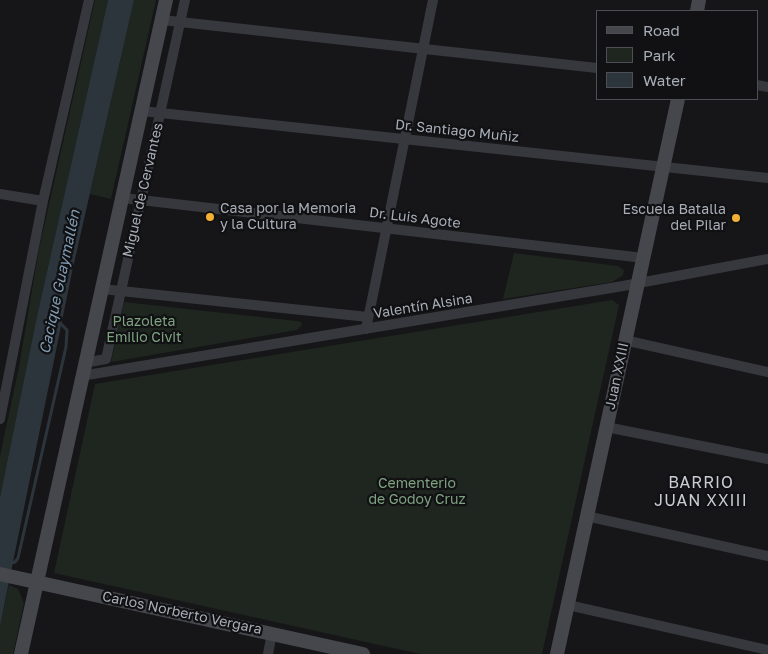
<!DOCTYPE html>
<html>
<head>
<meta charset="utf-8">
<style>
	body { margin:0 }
	#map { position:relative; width:768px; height:654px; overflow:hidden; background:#161618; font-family:"Golos Text",sans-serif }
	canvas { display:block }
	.legend { position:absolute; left:596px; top:10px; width:162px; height:90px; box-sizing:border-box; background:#111113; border:1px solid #4d4f55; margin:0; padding:6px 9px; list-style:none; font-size:15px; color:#a8adb8 }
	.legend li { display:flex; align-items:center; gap:10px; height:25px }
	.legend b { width:25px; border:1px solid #4d4f55 }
</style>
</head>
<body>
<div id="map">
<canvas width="768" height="654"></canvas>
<ul class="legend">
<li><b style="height:6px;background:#45474d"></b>Road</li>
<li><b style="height:14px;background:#1e261f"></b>Park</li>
<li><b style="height:14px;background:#2c353c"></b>Water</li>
</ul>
</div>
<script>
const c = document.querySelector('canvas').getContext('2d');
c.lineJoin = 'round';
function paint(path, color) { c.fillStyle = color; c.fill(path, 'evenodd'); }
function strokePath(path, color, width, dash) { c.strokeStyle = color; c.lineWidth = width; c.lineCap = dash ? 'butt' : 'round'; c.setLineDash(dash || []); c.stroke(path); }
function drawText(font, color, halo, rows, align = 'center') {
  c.font = font + ' "Golos Text",sans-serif'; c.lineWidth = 4.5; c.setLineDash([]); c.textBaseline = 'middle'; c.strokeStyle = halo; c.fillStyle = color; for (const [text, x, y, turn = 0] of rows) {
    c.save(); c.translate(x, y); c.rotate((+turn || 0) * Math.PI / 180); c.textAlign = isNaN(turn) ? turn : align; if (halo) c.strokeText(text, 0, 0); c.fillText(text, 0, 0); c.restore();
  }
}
paint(new Path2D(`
	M95,0h13l-71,316 -37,181v-41l19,-89 20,-118z
	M134,0h22l-45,199 -21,-5z
	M514,253l104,13 6,4 -1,5 -11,7 -109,17z
	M612,300l7,5 -77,349h-122l-366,-81 41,-189z
	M124,302l172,19 5,1 1,3 -5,5 -186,32z
	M9,585l9,4 6,14 -11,51h-13v-28z`), '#1e261f');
paint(new Path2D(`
	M108,0h26l-62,272 -72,354v-129l37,-181z`), '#2c353c');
strokePath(new Path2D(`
	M8,564l7,-2 3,-4 48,-211 1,-17 -9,-9`), '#2c353c', 3);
strokePath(new Path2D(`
	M162,20l435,48
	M757,85l11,2
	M142,111l626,67
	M0,194l43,7
	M123,198l521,60
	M102,289l266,28
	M366,329l67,-329
	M624,340l144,32
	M84,363l22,-4 79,-359
	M81,376l542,-90 145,-27
	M0,419l43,-218 46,-201
	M606,427l162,32
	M586,516l182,40
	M568,605l200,45
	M268,654l4,-21`), '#37383d', 10);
strokePath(new Path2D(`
	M697,11l2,-11
	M0,574l363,80
	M21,654l145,-654
	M557,654l121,-555`), '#45474d', 14);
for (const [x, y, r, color] of [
	[210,217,5,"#f2b134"],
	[736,218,5,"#f2b134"]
]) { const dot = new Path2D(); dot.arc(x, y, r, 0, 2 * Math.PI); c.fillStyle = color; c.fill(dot); strokePath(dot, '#111113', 2); }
drawText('14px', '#a8adb8', '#111113', [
	["Dr. Santiago Muñiz",457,131,6],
	["Miguel de Cervantes",143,190,-77],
	["Dr. Luis Agote",415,218,7],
	["Valentín Alsina",423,306,-9],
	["Juan XXIII",617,376,-78],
	["Carlos Norberto Vergara",182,613,12]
]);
drawText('14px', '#a8adb8', '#111113', [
	["Casa por la Memoria",220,209],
	["y la Cultura",220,225],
	["Escuela Batalla",726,210,"right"],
	["del Pilar",726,226,"right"]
], 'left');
drawText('14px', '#7fa381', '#111113', [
	["Plazoleta",144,322],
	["Emilio Civit",144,338],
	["Cementerio",417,484],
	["de Godoy Cruz",417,500]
]);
drawText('italic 15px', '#7f9bb3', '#111113', [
	["Cacique Guaymallén",60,282,-78]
]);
c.letterSpacing = '1px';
drawText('16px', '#c9ccd4', '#111113', [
	["BARRIO",701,483],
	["JUAN XXIII",701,501]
]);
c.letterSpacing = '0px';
</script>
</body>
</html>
